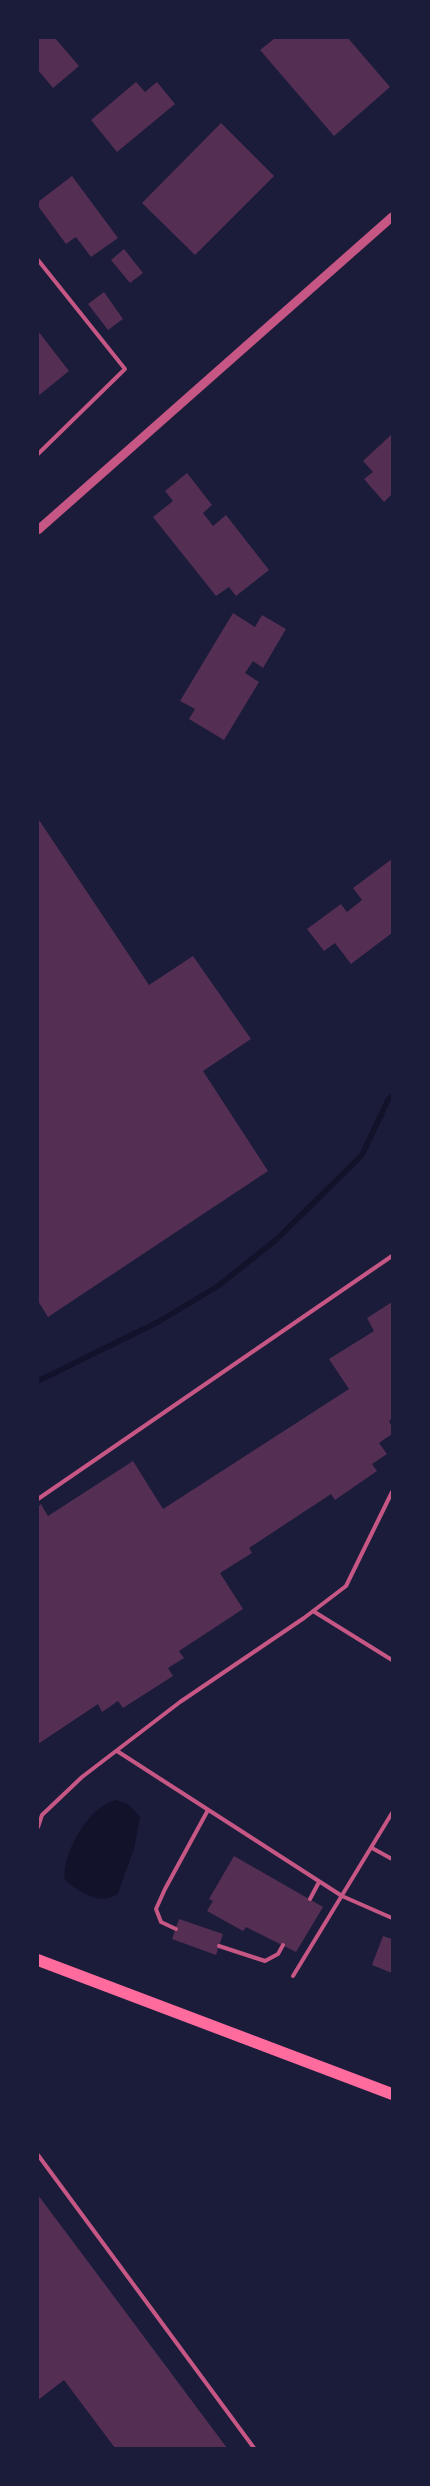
<!DOCTYPE html>
<html>
<head>
<meta charset="utf-8">
<style>
	body { margin:0 }
	#map { position:relative; width:430px; height:2486px; overflow:hidden; background:#1b1b3a; font-family:"Source Serif 4",serif }
	canvas { display:block }
	.frame { position:absolute; inset:0; border:39px solid #1b1b3a; pointer-events:none }
</style>
</head>
<body>
<div id="map">
<canvas width="430" height="2486"></canvas>
<div class="frame"></div>
</div>
<script>
const c = document.querySelector('canvas').getContext('2d');
c.lineJoin = 'round';
function paint(path, color) { c.fillStyle = color; c.fill(path, 'evenodd'); }
function strokePath(path, color, width, dash) { c.strokeStyle = color; c.lineWidth = width; c.lineCap = dash ? 'butt' : 'round'; c.setLineDash(dash || []); c.stroke(path); }
paint(new Path2D(`
	M116,1800l12,4 12,13 -6,32 -16,44c-14,14 -40,-1 -53,-13 -4,-26 24,-74 51,-80z`), '#12122b');
strokePath(new Path2D(`
	M38,1381l120,-59 60,-36 59,-47 85,-84 26,-55 4,-4`), '#12122b', 5.5);
paint(new Path2D(`
	M38,38h17l24,28 -26,22 -15,-18z
	M275,38h73l42,49 -56,49 -74,-86z
	M136,82l9,10 12,-10 18,22 -58,48 -26,-32z
	M221,123l53,53 -79,79 -53,-52z
	M72,176l46,62 -27,19 -15,-20 -10,7 -28,-38v-4z
	M124,249l19,24 -13,10 -19,-23z
	M104,292l19,27 -15,11 -20,-26z
	M38,331l31,40 -31,25z
	M392,434v60l-8,8 -20,-23 9,-7 -10,-11z
	M187,473l25,32 -9,8 10,13 13,-11 43,55 -33,26 -7,-9 -13,9 -63,-79 20,-16 -8,-10z
	M233,613l22,14 7,-12 24,14 -23,39 -10,-7 -8,12 14,9 -35,58 -35,-21 6,-10 -15,-8z
	M39,820l110,165 44,-29 58,83 -48,32 65,100 -220,146 -10,-16z
	M392,859v74l-41,31 -16,-21 -11,8 -17,-22 34,-25 6,8 15,-12 -9,-12z
	M392,1302v116l-3,3 3,6v7l-13,9 8,11 -15,10 5,7 -42,29 -4,-6 -82,54 3,5 -32,20 23,36 -64,42 5,7 -16,10 5,8 -50,32 -5,-7 -16,11 -4,-8 -60,40v-237l3,-3 7,12 85,-55 30,48 186,-120 -20,-30 45,-28 -7,-13z
	M234,1856l89,51 -27,45 -50,-25 -3,4 -36,-20 6,-10 -4,-2z
	M179,1919l44,15 -7,21 -44,-16z
	M383,1936l9,3v34l-20,-8z
	M38,2195l45,60 144,193h-112l-51,-68 -26,20z`), '#542f53');
strokePath(new Path2D(`
	M38,260l87,109 -87,85
	M38,1499l354,-243
	M313,1611l79,49
	M117,1751l225,145 50,22
	M38,1827l4,-12 40,-38 98,-75 124,-84 42,-32 46,-94
	M372,1848l20,11
	M310,1899l9,-17
	M176,1929l-15,-7 -5,-13 9,-20 43,-79
	M219,1946l46,15 13,-7 5,-9
	M293,1976l99,-163
	M38,2155l216,293`), '#c65784', 4);
strokePath(new Path2D(`
	M38,530l354,-313`), '#c65784', 9);
strokePath(new Path2D(`
	M38,1960l354,134`), '#ff6b9d', 12);
</script>
</body>
</html>
